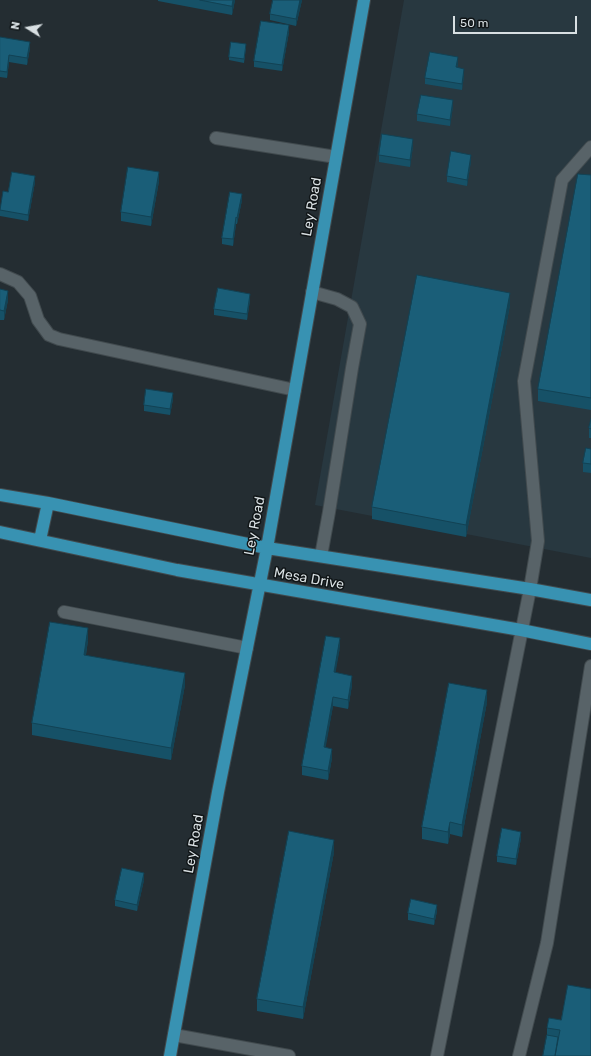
<!DOCTYPE html>
<html>
<head>
<meta charset="utf-8">
<style>
	body { margin:0 }
	#map { position:relative; width:591px; height:1056px; overflow:hidden; background:#242d32; font-family:Rubik,sans-serif }
	canvas { display:block }
	.north { position:absolute; left:8px; top:8px; width:40px; height:40px; -webkit-text-stroke:3px #101517; paint-order:stroke; rotate:281deg; font-size:11px; font-weight:700; line-height:16px; text-align:center; color:#d8dfe2 }
	.north::after { content:''; display:block; margin:auto; width:14px; height:18px; background:#d8dfe2; clip-path:polygon(50% 0,100% 100%,50% 72%,0 100%) }
	.scale { position:absolute; left:453px; top:16px; width:124px; height:18px; box-sizing:border-box; border:2px solid #d8dfe2; border-top:0; padding-left:5px; font-size:12px; line-height:14px; white-space:nowrap; color:#d8dfe2; -webkit-text-stroke:3px #101517; paint-order:stroke }
</style>
</head>
<body>
<div id="map">
<canvas width="591" height="1056"></canvas>
<div class="north">N</div>
<div class="scale">50 m</div>
</div>
<script>
const c = document.querySelector('canvas').getContext('2d');
c.lineJoin = 'round';
function paint(path, color) { c.fillStyle = color; c.fill(path, 'evenodd'); }
function strokePath(path, color, width, dash) { c.strokeStyle = color; c.lineWidth = width; c.lineCap = dash ? 'butt' : 'round'; c.setLineDash(dash || []); c.stroke(path); }
function drawText(font, color, halo, rows, align = 'center') {
  c.font = font + ' Rubik,sans-serif'; c.lineWidth = 3; c.setLineDash([]); c.textBaseline = 'middle'; c.strokeStyle = halo; c.fillStyle = color; for (const [text, x, y, turn = 0] of rows) {
    c.save(); c.translate(x, y); c.rotate((+turn || 0) * Math.PI / 180); c.textAlign = isNaN(turn) ? turn : align; if (halo) c.strokeText(text, 0, 0); c.fillText(text, 0, 0); c.restore();
  }
}
paint(new Path2D(`
	M404,0h187v558l-276,-53z`), '#283840');
const minor = new Path2D(`
	M216,138l120,19
	M0,274l18,8 12,14 8,24 11,15 10,4 236,51
	M312,292l25,7 15,8 8,17 -8,44 -23,144 -8,44
	M64,612l183,36
	M174,1035l115,21
	M437,1056l93,-467 8,-48 -14,-160 38,-201 29,-33
	M519,1056l28,-113 44,-277`);
const major = new Path2D(`
	M0,495l48,8 219,45 263,41 61,11
	M0,532l177,38 344,60 70,14
	M40,540l8,-37
	M170,1056l48,-264 49,-244 97,-548`);
strokePath(minor, '#414a4e', 14);
strokePath(major, '#414a4e', 14);
strokePath(minor, '#586368', 12);
strokePath(major, '#3892b2', 12);
paint(new Path2D(`
	M158,0h77l-3,15 -74,-14z
	M302,0l-6,26 -26,-6v-6z
	M289,32l-7,39 -28,-4v-6z
	M0,37l30,11 -3,17 -18,-3 -2,16 -7,-1z
	M246,47l-2,16 -15,-3v-3z
	M458,64l-1,4 7,7 -2,15 -37,-6v-6z
	M453,106l-3,20 -33,-5v-7z
	M413,146l-3,21 -31,-5v-7z
	M471,161l-4,25 -20,-4v-6z
	M591,175v235l-53,-9v-12z
	M159,181l-8,45 -30,-5v-9z
	M35,182l-7,39 -28,-5v-7l8,-17z
	M242,200l-5,24h-1l-3,22 -11,-2v-6z
	M0,289l8,11 -4,20h-4z
	M250,300l-3,20 -33,-5v-6z
	M510,305l-44,232 -94,-18v-12z
	M173,399l-3,16 -26,-4v-6z
	M591,419v19h-2v-10z
	M591,449v24l-8,-1v-9z
	M88,640l-2,15 99,30 -14,75 -139,-25v-12z
	M340,647l-5,25 17,13 -4,24 -15,-3 -8,42 7,10 -4,22 -26,-5v-9z
	M487,702l-25,135 -12,-3 -2,10 -26,-5v-12z
	M521,838l-5,27 -19,-3v-6z
	M334,852l-31,167 -46,-8v-12z
	M144,880l-7,31 -22,-5v-6z
	M437,911l-3,14 -26,-5v-7z
	M549,1018l42,38 -44,-21v-7z`), '#165167');
paint(new Path2D(`
	M233,0h2l-3,15v-9z
	M300,0h2l-6,26v-7z
	M289,25v7l-7,39v-6z
	M30,42v6l-3,17v-7z
	M9,55v7l-2,16v-6z
	M458,57v7l-2,10v-7z
	M464,69v6l-2,15v-6z
	M453,100v6l-3,20v-6z
	M413,139v7l-3,21v-7z
	M471,155v6l-4,25v-6z
	M159,172v9l-8,45v-9z
	M35,176v6l-7,39v-6z
	M242,194v6l-5,24v-6z
	M236,217v7l-3,22v-7z
	M8,291v9l-4,20v-9z
	M510,293v12l-44,232v-12z
	M250,294v6l-3,20v-6z
	M173,393v6l-3,16v-6z
	M88,628v12l-4,27v-12z
	M340,638v9l-6,35v-10z
	M185,673v12l-14,75v-12z
	M352,676v9l-4,24v-9z
	M487,690v12l-25,135v-12z
	M333,697v9l-9,51v-10z
	M332,749v9l-4,22v-9z
	M450,822v12l-2,10v-12z
	M521,832v6l-5,27v-6z
	M334,840v12l-31,167v-12z
	M144,873v7l-7,31v-6z
	M437,905v6l-3,14v-6z`), '#124254');
const building = new Path2D(`
	M200,0h33l-1,6z
	M273,0h27l-4,19 -26,-5z
	M261,21l28,4 -7,40 -28,-4z
	M0,37l30,5 -3,16 -18,-3 -2,17 -7,-1z
	M231,42l15,2 -2,15 -15,-2z
	M430,52l28,5 -2,10 8,2 -2,15 -37,-6z
	M421,95l32,5 -3,20 -33,-6z
	M382,134l31,5 -3,21 -31,-5z
	M451,151l20,4 -4,25 -20,-4z
	M128,167l31,5 -8,45 -30,-5z
	M12,172l23,4 -7,39 -28,-5 3,-19 5,1z
	M578,174l13,1v223l-53,-9z
	M230,192l12,2 -5,24 -1,-1 -3,22 -11,-1z
	M417,275l93,18 -44,232 -94,-18z
	M218,288l32,6 -3,20 -33,-5z
	M0,289l8,2 -4,20 -4,-1z
	M146,389l27,4 -3,16 -26,-4z
	M591,419v10l-2,-1z
	M586,448l5,1v15l-8,-1z
	M50,622l38,6 -4,27 101,18 -14,75 -139,-25z
	M326,636l14,2 -6,34 18,4 -4,24 -15,-3 -9,50 8,2 -4,22 -26,-5z
	M449,683l38,7 -25,135 -12,-3 -2,10 -26,-5z
	M502,828l19,4 -5,27 -19,-3z
	M289,831l45,9 -31,167 -46,-8z
	M122,868l22,5 -7,32 -22,-5z
	M411,899l26,6 -3,14 -26,-6z
	M568,985l23,4v67h-36l5,-26 -13,-2 2,-10 12,2z
	M547,1035l11,2 -3,19h-12z`);
paint(building, '#1a5e78');
strokePath(building, '#124254', 1);
drawText('14px', '#d8dfe2', '#101517', [
	["Ley Road",312,207,-80],
	["Ley Road",255,526,-79],
	["Mesa Drive",309,579,10],
	["Ley Road",194,844,-80]
]);
</script>
</body>
</html>
